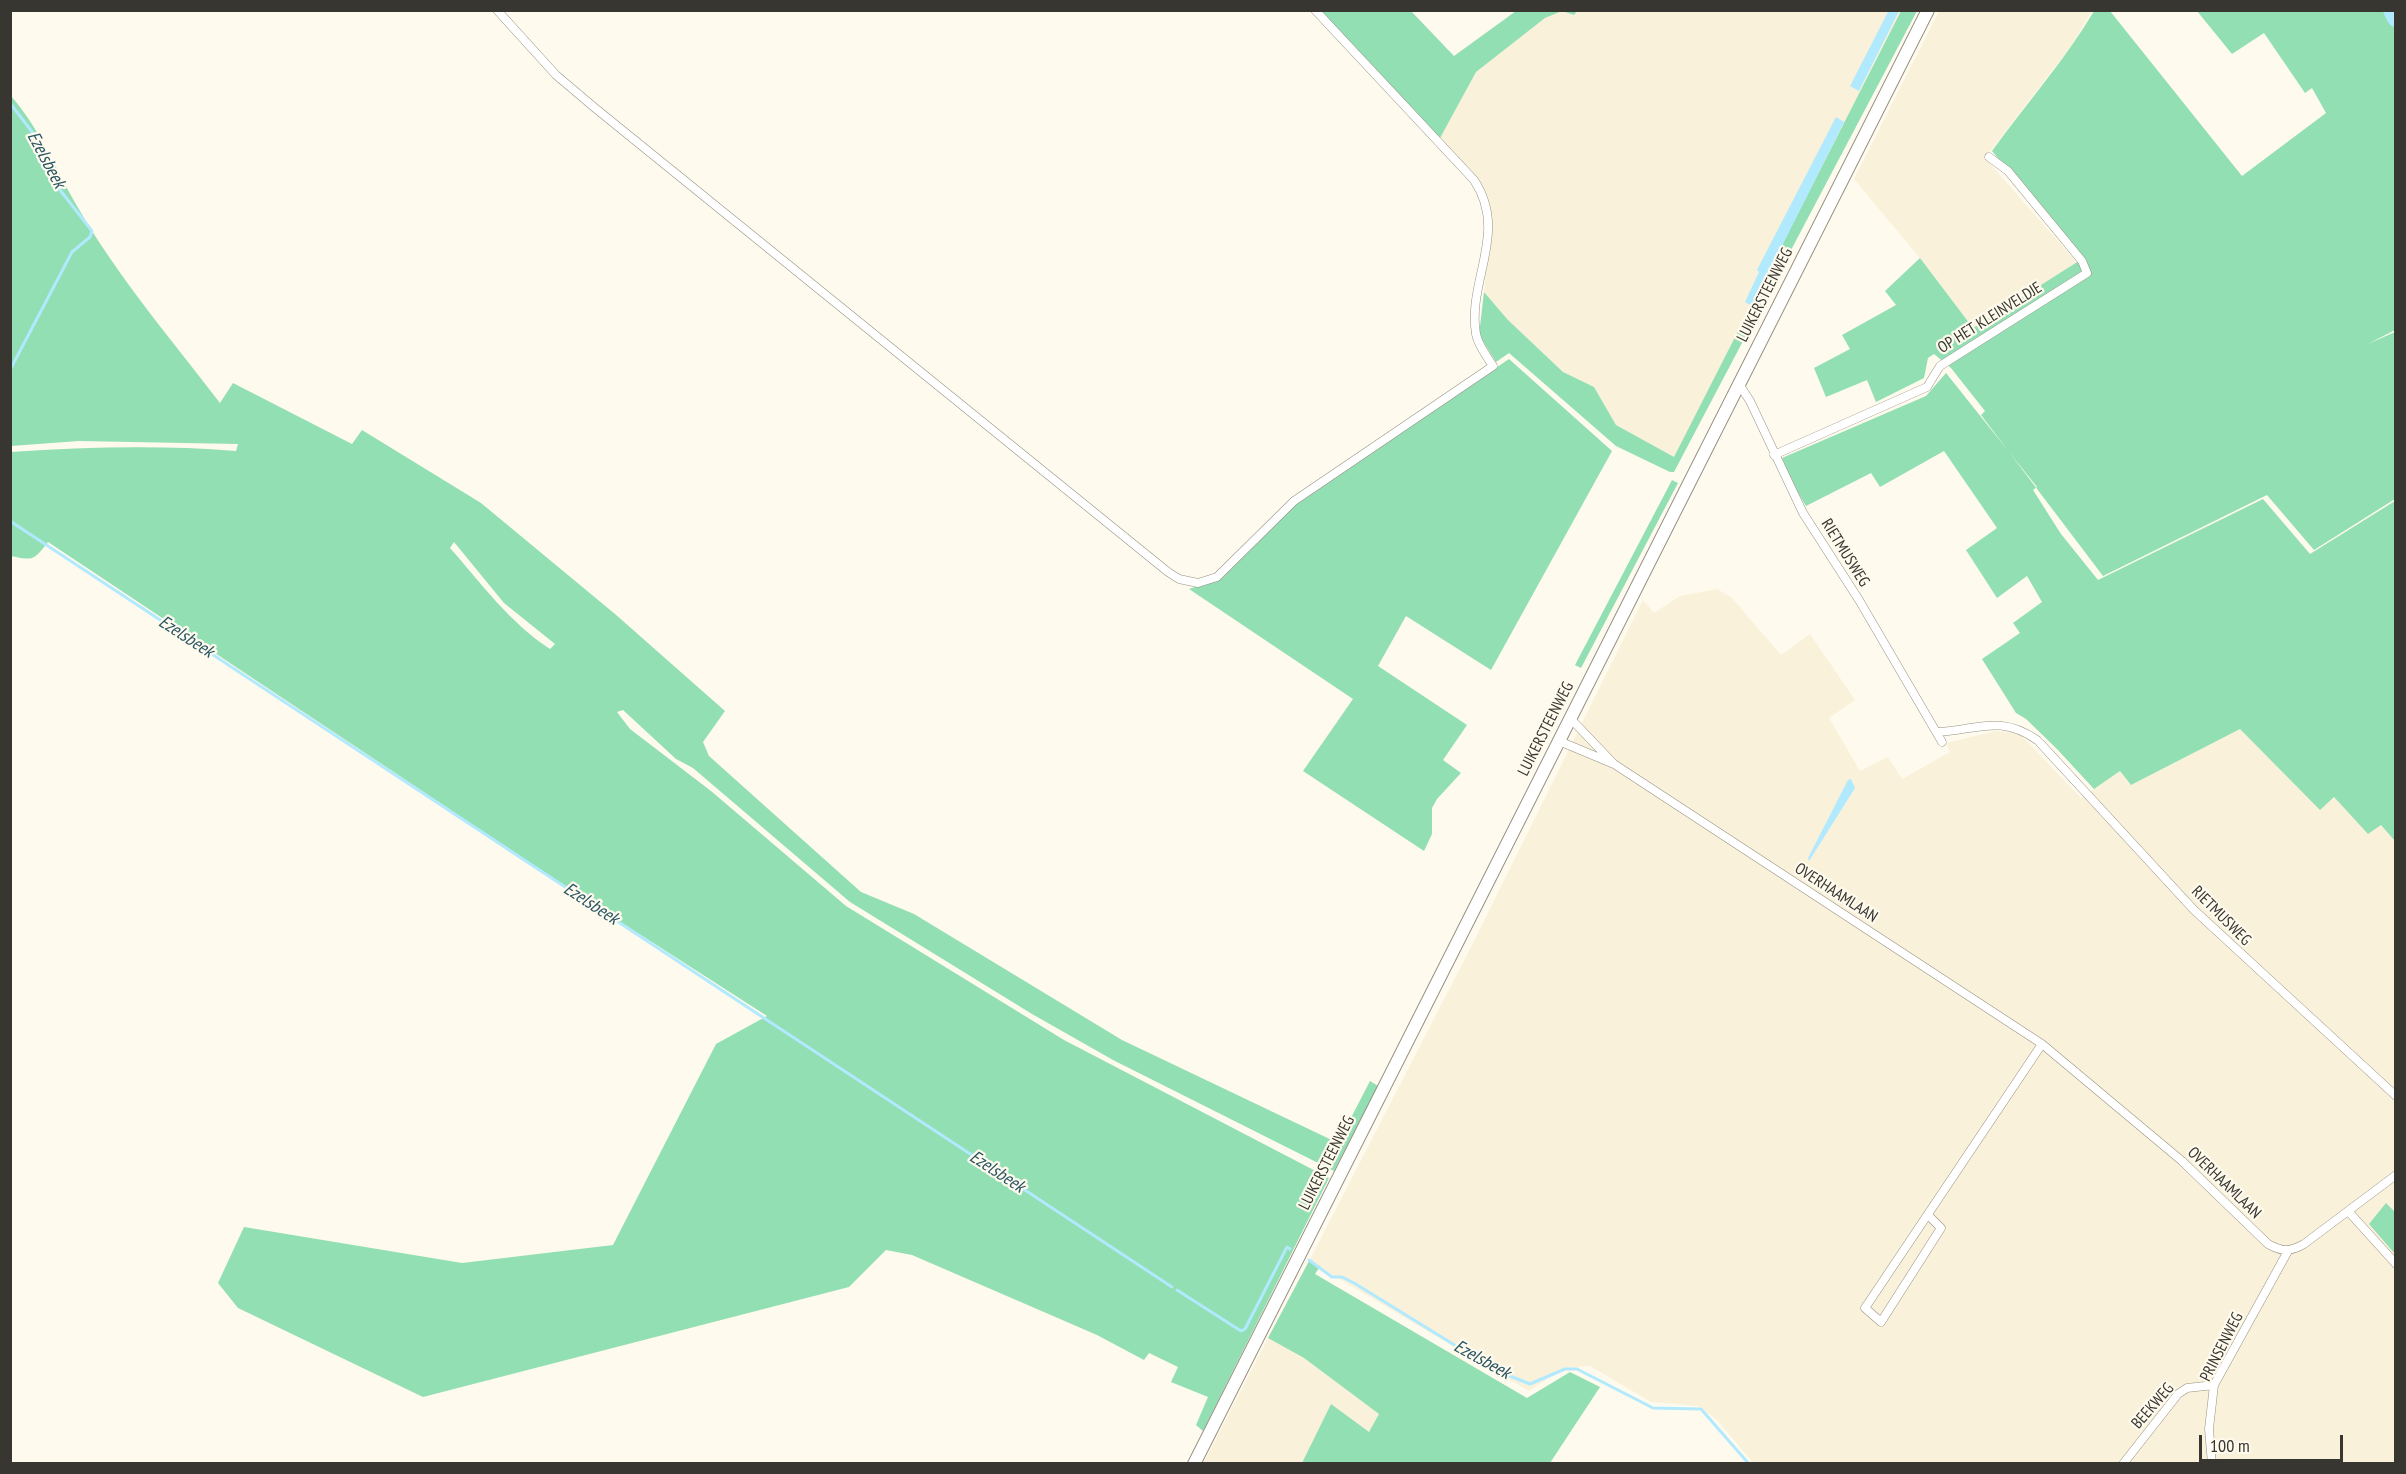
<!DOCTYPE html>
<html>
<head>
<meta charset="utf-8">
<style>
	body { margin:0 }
	#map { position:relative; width:2406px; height:1474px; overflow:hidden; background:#fefaed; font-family:"PT Sans Narrow",sans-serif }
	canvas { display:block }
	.frame { position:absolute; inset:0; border:12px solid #383630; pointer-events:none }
	.scale { position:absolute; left:2199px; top:1435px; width:144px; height:27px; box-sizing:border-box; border:3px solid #383630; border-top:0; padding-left:8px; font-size:18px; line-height:21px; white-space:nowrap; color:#383630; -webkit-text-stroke:4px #fefaed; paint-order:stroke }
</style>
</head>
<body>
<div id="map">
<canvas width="2406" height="1474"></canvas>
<div class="frame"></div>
<div class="scale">100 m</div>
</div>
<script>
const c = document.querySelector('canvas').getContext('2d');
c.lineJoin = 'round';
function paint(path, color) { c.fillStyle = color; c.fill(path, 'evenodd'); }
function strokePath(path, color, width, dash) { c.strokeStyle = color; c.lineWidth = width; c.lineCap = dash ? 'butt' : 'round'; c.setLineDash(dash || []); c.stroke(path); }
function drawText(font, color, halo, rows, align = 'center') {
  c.font = font + ' "PT Sans Narrow",sans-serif'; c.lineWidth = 4.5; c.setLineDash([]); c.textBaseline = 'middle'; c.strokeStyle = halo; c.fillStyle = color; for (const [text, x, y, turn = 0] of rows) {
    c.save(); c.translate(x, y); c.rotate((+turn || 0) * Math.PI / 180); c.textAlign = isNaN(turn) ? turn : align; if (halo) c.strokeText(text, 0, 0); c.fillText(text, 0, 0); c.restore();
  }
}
paint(new Path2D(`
	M1577,10l324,1 -227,447 -58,-33 -22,-38 -30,-14 -56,-53 -24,-28 7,-68 -3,-26 -11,-17 -38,-41 37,-68 69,-54 17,-7 12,4z
	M1939,11h153l-21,35 -86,112 93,106 -104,65 -54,-71 -66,-79z
	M1717,589l15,9 49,57 29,-21 45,66 -26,18 31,53 28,-14 14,22 48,-27 -4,-9 50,-12 23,2 62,65 39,-27 11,14 109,-56 80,80 14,-12 34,37 13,-9 14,16v622h-642l-36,-43 -19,-14 -47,-4 -61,-36 -26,2 -35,23 -220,-130 162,-314 172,-347 11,13 26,-17z
	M1268,1338l36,20 75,56 -10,19 -38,-29 -29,59 -99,1z`), '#f9f1da');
paint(new Path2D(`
	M1318,11h93l43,45 62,-45h61l-3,4 -12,-4 -17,7 -69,54 -37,68z
	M1901,11h16l-243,461h-4l-54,-26 -107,-93 -13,9 -17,-27 5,-43 24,28 55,52 31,15 22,38 58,32z
	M2094,11h16l132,165 84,-63 -14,-25 -7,5 -41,-60 -32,21 -35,-43h189l10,19 -1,300 -27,14 27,-12v167l-81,51 -47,-55 -164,81 -122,-161 4,-4 -34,-43 -17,-14 -6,4 -4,20 -48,24 -9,-22 -41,17 -12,-29 36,-19 -8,-14 54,-30 -11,-14 35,-33 53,70 109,-69 -90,-108c34,-47 73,-91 102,-140z
	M11,96c29,33 44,72 66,110 40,70 94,133 143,197l13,-20 119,61 10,-14 119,73 134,111 110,97 -22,31 6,14 152,136 53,22 208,126 216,103 32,-62 8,5 -44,85 -221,-111 -81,-46 -182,-112 -157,-134 -17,-9 -53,-49 -6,2 13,17 81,62 135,115 218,134 265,138 -126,253 -7,-6 12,-28 -37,-15 7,-15 -29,-14 -5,7 -47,-25 -185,-80 -26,-5 -37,37 -426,110 -185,-89 -20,-25 26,-56 218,36 151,-18 103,-201 51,-28 -190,-122 -529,-352c-14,18 -14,19 -37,14v-104c75,-5 150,-7 225,-1l2,-7 -159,-3 -68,5zM454,542l50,61 51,41 -5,5c-41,-27 -68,-65 -100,-101z
	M1509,359l103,92 -121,219 -85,-54 -28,50 89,59 -24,35 18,13 -24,26 -5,9v26l-8,17 -121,-80 50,-72 -164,-110 31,-10 77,-77z
	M1946,373l91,114 -4,3 28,44 37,46 165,-81 47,55 85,-53v340l-14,-16 -13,9 -34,-37 -14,13 -80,-81 -109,56 -11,-14 -26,18 -37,-40 -31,-30 -10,-6 -34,-54 38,-26 -7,-10 29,-21 -15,-26 -30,22 -31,-48 31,-22 -53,-77 -64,36 -9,-14 -65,33 -15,-25 -9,-23 144,-62z
	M1672,480l6,3 -97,185 -6,-3z
	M2386,1203l9,9v42l-26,-30z
	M1309,1261l10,7 -4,6 212,124 43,-26 30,15 -50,76h-248l29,-59 38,28 10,-18 -75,-56 -36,-20z`), '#92dfb3');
paint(new Path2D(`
	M1889,10l10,1 -40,80 -9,-5z
	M1836,117l8,5 -92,184 -7,-4 14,-30 -2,-2z
	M1851,779l4,9 -46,73 -1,-3 40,-78z`), '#b1e9fe');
strokePath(new Path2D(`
	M10,103l32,42 18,45 32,41 -2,6 -18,15 -62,118
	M10,521l1162,766
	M1309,1260l23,17h10l12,6 141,87 35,14 35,-15h12l76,39 48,1 48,55
	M1177,1290l64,41 4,-2 42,-82 3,2`), '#b1e9fe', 3);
strokePath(new Path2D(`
	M2392,10l4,8`), '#b1e9fe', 18);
const minor = new Path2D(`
	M497,10l59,65 39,33 573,464 11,7 19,4 19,-6 77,-76 199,-135c-6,-9 -15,-21 -17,-32 -9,-54 33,-101 -2,-154l-159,-170
	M1739,384l11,17 53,112 56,87 83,142
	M1774,455l153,-68 13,-21 147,-93 -5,-12 -74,-90 -19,-14
	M1570,718l43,45
	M1937,732c40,-2 63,-18 100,8
	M1559,741l55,23 428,280 140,117 86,83c14,8 22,8 36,0l92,-69
	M2040,743l154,167 202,186
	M2348,1211l48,53
	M1928,1215l13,13 -60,94 -16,-14 177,-264
	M2123,1464l55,-70 9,-6 27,-3
	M2212,1464l-3,-35 5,-44 74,-134`);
const primary = new Path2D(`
	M1194,1464l734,-1454`);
strokePath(minor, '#969183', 9);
strokePath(primary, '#969183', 14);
strokePath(minor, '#fff', 8);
strokePath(primary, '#fff', 12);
drawText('16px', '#383630', '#fefaed', [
	["LUIKERSTEENWEG",1765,295,-63],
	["OP HET KLEINVELDJE",1990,318,-32],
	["RIETMUSWEG",1845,553,58],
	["LUIKERSTEENWEG",1546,729,-63],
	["OVERHAAMLAAN",1836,893,33],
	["RIETMUSWEG",2221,916,45],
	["LUIKERSTEENWEG",1327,1163,-63],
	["OVERHAAMLAAN",2224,1183,44],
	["PRINSENWEG",2222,1347,-63],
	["BEEKWEG",2153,1406,-49]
]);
drawText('italic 18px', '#295564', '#fefaed', [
	["Ezelsbeek",46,160,62],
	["Ezelsbeek",186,637,33],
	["Ezelsbeek",591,904,33],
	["Ezelsbeek",997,1172,33],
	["Ezelsbeek",1482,1360,29]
]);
</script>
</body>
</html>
